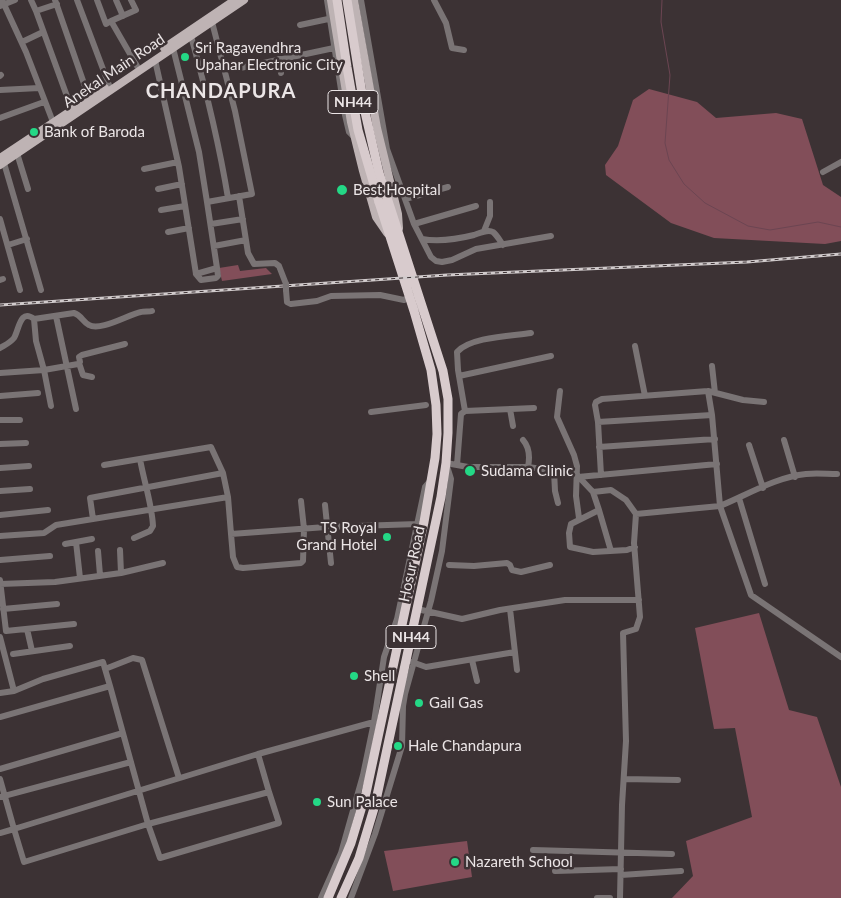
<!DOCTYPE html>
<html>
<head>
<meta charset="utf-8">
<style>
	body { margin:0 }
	canvas { display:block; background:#3c3234 }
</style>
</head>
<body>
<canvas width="841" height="898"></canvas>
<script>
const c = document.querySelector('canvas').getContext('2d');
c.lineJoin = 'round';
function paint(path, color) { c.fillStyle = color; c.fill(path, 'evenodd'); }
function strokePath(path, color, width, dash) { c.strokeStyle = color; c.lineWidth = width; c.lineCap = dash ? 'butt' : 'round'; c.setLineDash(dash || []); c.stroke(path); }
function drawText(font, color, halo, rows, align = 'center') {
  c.font = font + ' Lato,sans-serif'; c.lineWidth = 5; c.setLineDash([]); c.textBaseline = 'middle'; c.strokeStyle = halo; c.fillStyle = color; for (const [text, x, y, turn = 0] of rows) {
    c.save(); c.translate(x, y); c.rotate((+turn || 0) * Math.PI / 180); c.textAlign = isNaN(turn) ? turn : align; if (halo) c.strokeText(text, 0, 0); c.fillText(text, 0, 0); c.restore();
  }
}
paint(new Path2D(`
	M649,89l48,13 19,16 60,-5 26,6 21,66 18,12v44l-16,3 -111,-6 -43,-15 -65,-48 -1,-10 13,-19 15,-46z
	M238,265l2,6 26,-3 6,6 -50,7 -3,-13z
	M759,613l30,97 28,7 24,70v111h-169l21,-22 -7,-35 66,-24 -17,-89 -21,1 -19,-101z
	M467,841l5,36 -79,14 -9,-40z`), '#824e59');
strokePath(new Path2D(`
	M662,0l-1,22 9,53 -5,68 4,17 15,24 21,19 43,23 22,4 48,-8 23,5`), '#6c4552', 1);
strokePath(new Path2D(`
	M2,0l24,52 27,70
	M31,0l5,11
	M55,0l34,98
	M77,0l32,85
	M97,0l9,24 5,-3 26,45
	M116,0l7,16
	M327,0l18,115 4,17 6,6
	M361,0l26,149 -3,7
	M434,0l12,23 6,25 12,2
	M57,4l-21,7 36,99
	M0,6l15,-6
	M111,21l25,-11 -5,-10
	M300,25l33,-7
	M191,36c15,54 28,107 37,162
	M22,42l21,-10
	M173,48l26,104 8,50
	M279,59l2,14
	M155,60l24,107 17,107 21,-6 -10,-66 45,-8 -17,-83 -23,-89 -2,-2
	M240,68l94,-20
	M0,76l1,-1
	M0,90l39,-2
	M0,118l44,-16
	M387,149l18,50 43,-12
	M16,150l12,39
	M4,163l37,127
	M144,169l34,-7
	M823,172l18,-10
	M158,189l24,-5
	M239,196l9,57 6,11 21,-1 4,3 7,18
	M405,199l9,25 62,-18
	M161,210l24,-4
	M0,219l20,71
	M211,224l32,-5
	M414,224l17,33 5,4 6,1 10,-2 24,-11 75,-13
	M484,231l6,-15v-14
	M168,232l21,-4
	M422,239c17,3 36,0 52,-4 6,-2 14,-6 19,-3 4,3 7,9 10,13
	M8,245l19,-6
	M214,246l32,-6
	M196,274l5,6 15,-2 2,-2 -1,-8
	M0,280l3,-1
	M286,290l1,12 4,2 26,-3 14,-5 49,-1 24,5 6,-3
	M56,316l20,93
	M635,346l10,50
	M0,348c5,-3 10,-5 14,-10 5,-8 6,-30 20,-19
	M79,363l4,12 9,2
	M712,366l3,27
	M0,373l44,-3 34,-6 2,-2 -1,-5 3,-2 43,-11
	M459,376l92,-20
	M560,391l-3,26 17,38 3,11 -1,30 3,22
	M708,391l4,24 8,91c27,-11 56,-29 86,-32 10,-1 21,0 31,0
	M0,396l38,-3
	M51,406l-7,-36 -8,-29 -2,-22 40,-6c7,2 9,9 15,12 11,7 40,-11 52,-13 3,-1 8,0 11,-1
	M510,409l3,17
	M465,411l-7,-41 -1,-18c13,-15 54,-16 74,-19
	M371,412l55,-7
	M0,420h20
	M598,422l114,-7
	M523,440c7,8 7,17 5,27
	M784,440l11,37
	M0,444l26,-1
	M749,445l14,43
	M599,447l116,-8
	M104,465l107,-18 12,26 5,24
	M457,465l4,-51 4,-3 69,-3
	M0,468l29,-2
	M554,471l1,20 3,12
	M601,475l-3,-53 -3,-17 1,-3 6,-3 106,-8 35,9 21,2
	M578,477l139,-13
	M0,491l30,-2
	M593,492l6,18 -28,14 -2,9 1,14 23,5 34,-2 8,-3
	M739,498l26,86
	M325,505l6,58
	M599,510l12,41
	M0,515l48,-5
	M93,519l-3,-21 133,-25
	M231,534l2,23 4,10 6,1 58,-5 2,-2 1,-32 -3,-28
	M0,536l44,-3 12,-8 172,-28 3,37 95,-7 92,-3
	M134,538l16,-7 3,-5c-1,-22 -9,-44 -13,-67
	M76,542l4,36
	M65,544l27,-5
	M120,550l1,23
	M98,551l2,24
	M0,560l50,-4
	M449,565l25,1 33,-3 3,2 2,5 9,2 29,-7
	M0,580l6,51
	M0,584l55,-2 66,-9 42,-10
	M3,609l54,-5
	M417,609l45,10 38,-9 65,-10h74
	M510,609l7,61
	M27,629l5,22
	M6,631l68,-7
	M0,637l14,54
	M13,654l57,-8
	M472,660l5,21
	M412,662l14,5 89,-15
	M105,669l28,-11 9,2 37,118
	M0,693l14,-2 29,-12 60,-17 7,24
	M0,717l110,-31 38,138 121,-32 -11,-38
	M0,769l123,-36
	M0,779l14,50 244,-75 116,-32
	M624,779l54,1
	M0,797l131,-35
	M0,833l14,-4 10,33 124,-38 12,34 119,-35 -10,-31
	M533,850l139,4
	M555,871l66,-2
	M621,875l60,-4
	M321,898l20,-45 22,-78 11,-53 10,-65 13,-38 28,-132 6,-7
	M351,898l24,-64 27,-88 1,-40 2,-12 26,-93 11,-50 9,-72 -5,-16 22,4h60l48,7 17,18 18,-2 15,10 10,14 84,-8 31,89 90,62
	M597,898h13
	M620,898l2,-93 4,-64 -3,-108 13,-4 4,-12 -6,-74 2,-29`), '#7a7475', 6);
strokePath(new Path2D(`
	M331,0l20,122 12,49 13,46 11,16
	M354,0l23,128 21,86 1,14
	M164,48l71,-48
	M0,158l105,-70
	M0,165l244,-165`), '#beb3b4', 8);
strokePath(new Path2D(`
	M328,898l23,-55 15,-50 58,-271 11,-64 2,-24 -1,-29 -5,-35 -17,-59 -35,-109
	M341,898l18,-40 16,-53 66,-308 5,-34 2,-30v-34l-5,-28 -64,-198 -14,-61 -18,-112`), '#d8cbcd', 9);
const rail = new Path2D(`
	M0,305l447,-30 300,-13 94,-8`);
strokePath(rail, '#d1cbcc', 3);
strokePath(rail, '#3c3234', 1, [4]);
strokePath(new Path2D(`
	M286,284v6`), '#7a7475', 6);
strokePath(new Path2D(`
	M337,0l10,67 11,63 21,72`), '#d8cbcd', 9);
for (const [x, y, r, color] of [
	[185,57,5,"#24d886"],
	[34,132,5,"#24d886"],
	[342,190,6,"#24d886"],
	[470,471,6,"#24d886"],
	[387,537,5,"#24d886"],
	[354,676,5,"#24d886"],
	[419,703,5,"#24d886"],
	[398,746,5,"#24d886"],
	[317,802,5,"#24d886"],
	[455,862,5,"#24d886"]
]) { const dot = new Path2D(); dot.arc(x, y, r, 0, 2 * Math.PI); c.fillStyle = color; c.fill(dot); strokePath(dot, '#3c3234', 2); }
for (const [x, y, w] of [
	[353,102,50],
	[411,637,50]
]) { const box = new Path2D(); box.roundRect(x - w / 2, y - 11.5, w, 23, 4); c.fillStyle = '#3c3234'; c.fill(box); strokePath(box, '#ebe5e6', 1); }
drawText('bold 14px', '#ebe5e6', null, [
	["NH44",353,102],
	["NH44",411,637]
]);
drawText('15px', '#ebe5e6', '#3c3234', [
	["Sri Ragavendhra",195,48],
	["Upahar Electronic City",195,65],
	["Bank of Baroda",44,132],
	["Best Hospital",353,190],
	["Sudama Clinic",481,471],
	["TS Royal",377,528,"right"],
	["Grand Hotel",377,545,"right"],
	["Shell",364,676],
	["Gail Gas",429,703],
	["Hale Chandapura",408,746],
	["Sun Palace",327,802],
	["Nazareth School",465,862]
], 'left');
drawText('15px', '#ebe5e6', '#3c3234', [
	["Anekal Main Road",114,71,-34],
	["Hosur Road",412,564,-78]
]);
c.letterSpacing = '1px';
drawText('bold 20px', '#ebe5e6', '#3c3234', [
	["CHANDAPURA",221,92]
]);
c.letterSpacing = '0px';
</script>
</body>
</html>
